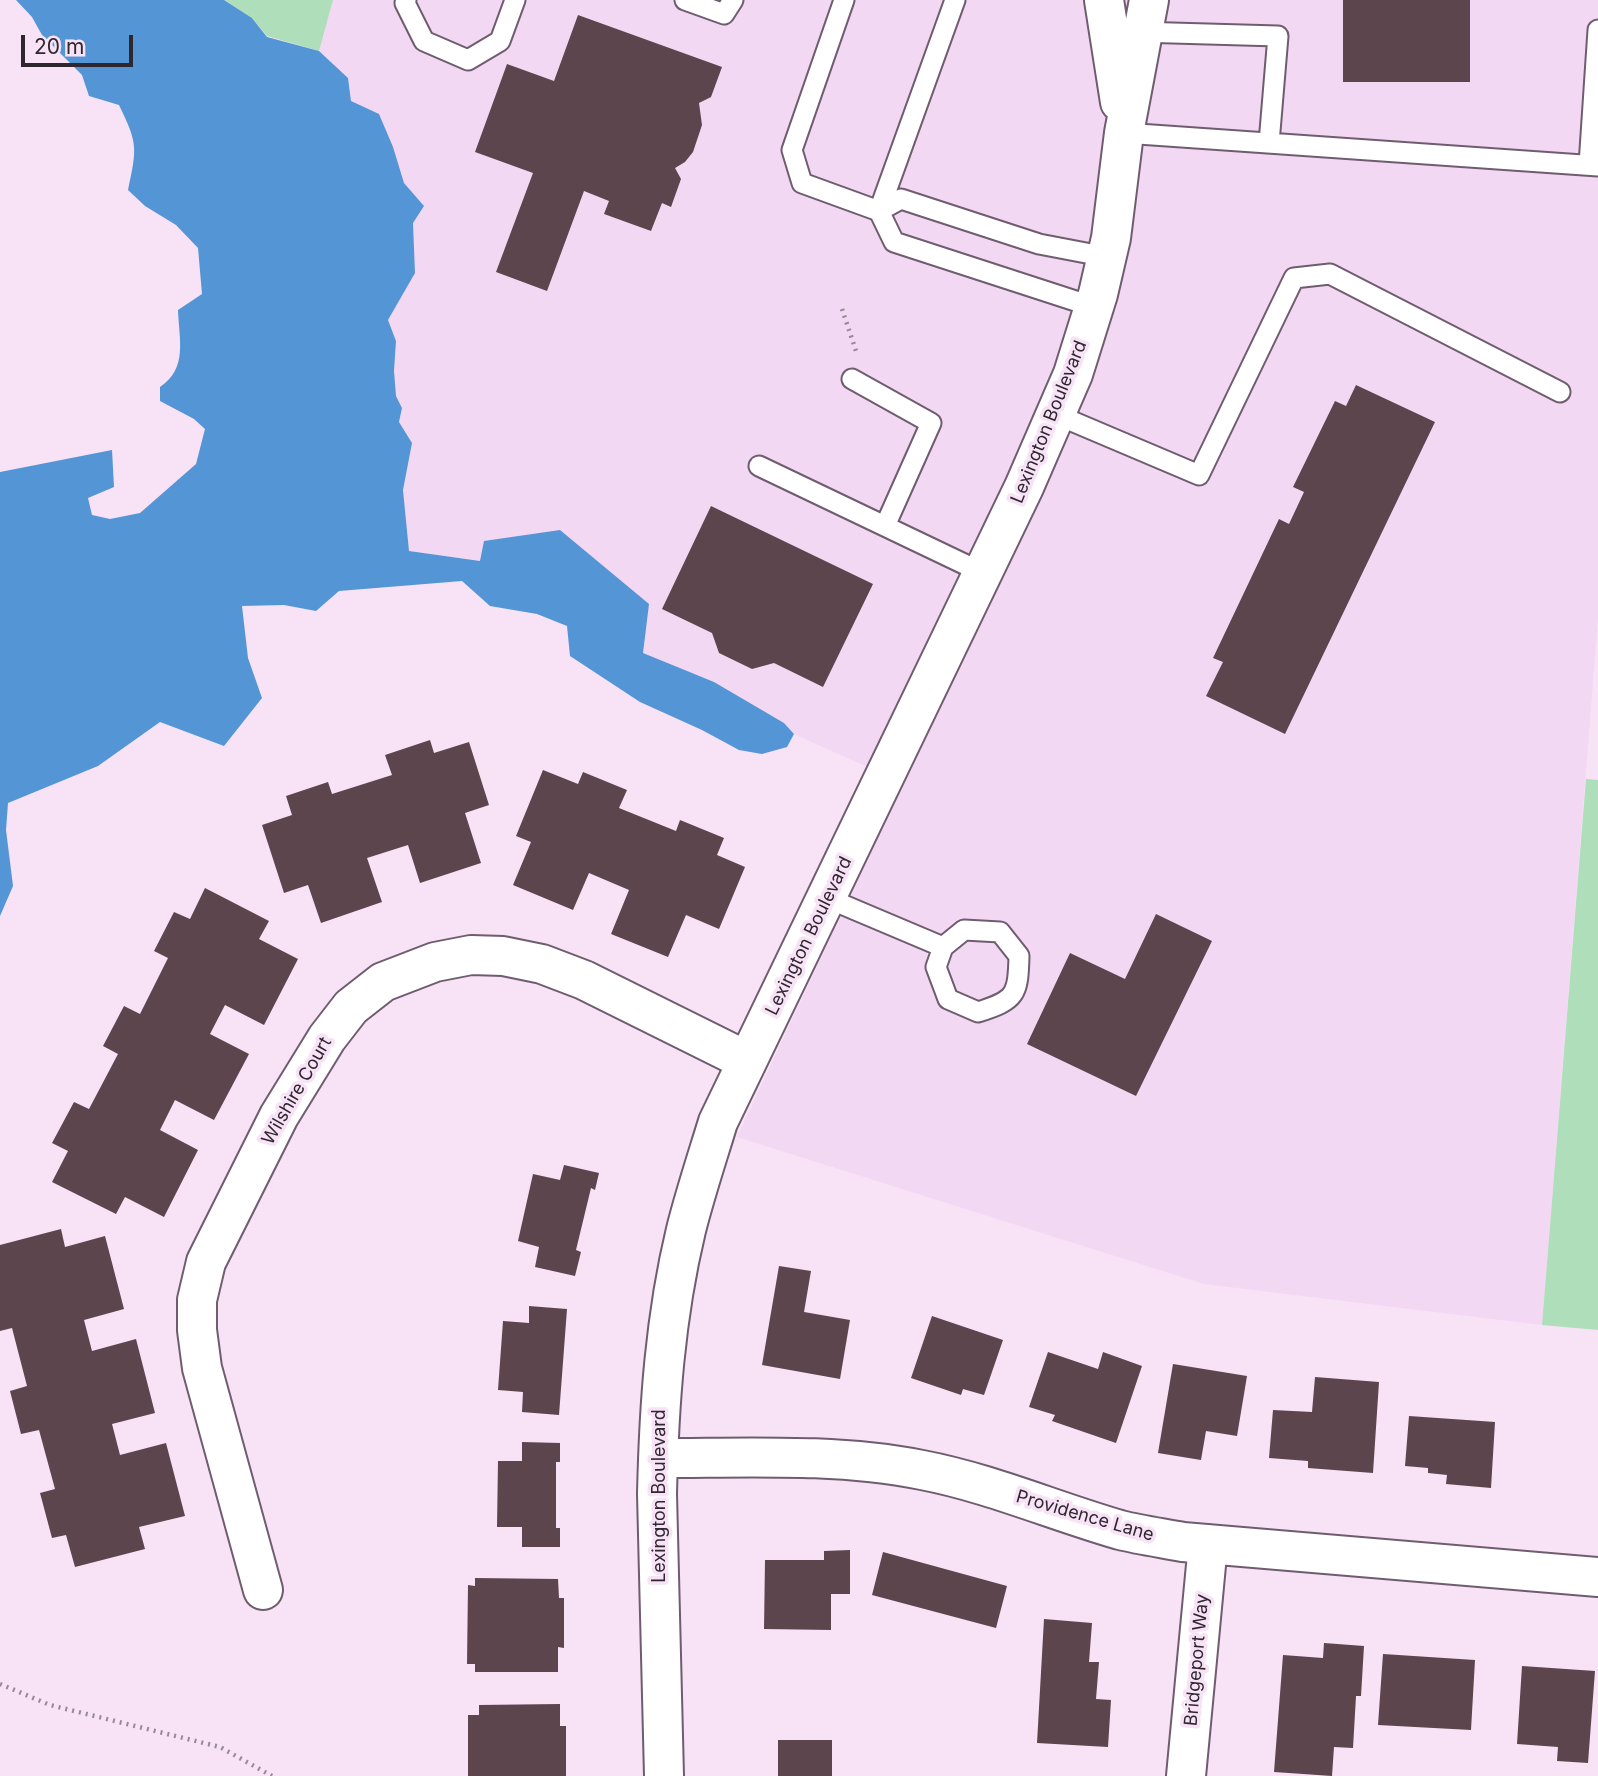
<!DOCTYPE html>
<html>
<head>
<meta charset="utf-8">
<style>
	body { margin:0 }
	#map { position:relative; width:1598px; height:1776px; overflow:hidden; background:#f7e2f6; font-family:Inter,sans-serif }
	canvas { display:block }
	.scale { position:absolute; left:21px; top:35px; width:112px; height:32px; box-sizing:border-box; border:4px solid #2f272f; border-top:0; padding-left:9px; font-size:21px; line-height:24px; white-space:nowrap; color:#2f272f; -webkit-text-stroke:5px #f7e2f6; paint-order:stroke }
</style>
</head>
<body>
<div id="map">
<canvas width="1598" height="1776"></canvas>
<div class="scale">20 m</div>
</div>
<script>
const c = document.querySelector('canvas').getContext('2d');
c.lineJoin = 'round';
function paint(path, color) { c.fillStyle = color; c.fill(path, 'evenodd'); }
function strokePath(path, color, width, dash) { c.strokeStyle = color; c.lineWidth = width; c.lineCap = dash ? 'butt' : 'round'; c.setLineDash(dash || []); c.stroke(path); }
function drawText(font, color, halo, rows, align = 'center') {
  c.font = font + ' Inter,sans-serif'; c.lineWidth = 7; c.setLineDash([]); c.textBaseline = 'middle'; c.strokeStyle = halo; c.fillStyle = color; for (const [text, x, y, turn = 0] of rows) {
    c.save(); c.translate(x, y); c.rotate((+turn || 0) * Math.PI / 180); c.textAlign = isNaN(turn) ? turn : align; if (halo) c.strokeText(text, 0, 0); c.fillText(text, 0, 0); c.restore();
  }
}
paint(new Path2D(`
	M333,0h1265v619l-56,706 -338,-41 -467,-147 166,-354 -109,-49 -10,-11 -70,-41 -72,-29 -162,-92 -71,-10 -6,-61 9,-47 -13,-21 3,-14 -6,-12 -2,-25 2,-30 -8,-21 27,-47 -2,-50 11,-17 -20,-23 -4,-13 -49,-69 -3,-23 -29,-27z`), '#f3d8f3');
paint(new Path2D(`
	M224,0h109l-14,51 -52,-15 -15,-18z
	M1586,779l12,1v550l-56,-5z`), '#aedfba');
paint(new Path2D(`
	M16,0h208l28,18 15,19 52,14 29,27 3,23 28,13 14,33 11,36 20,23 -11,17 2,50 -27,47 8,21 -2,30 2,25 6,12 -3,14 13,21 -9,47 6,61 71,10 4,-20 76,-11 89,74 -6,49 71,29 70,41 10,11 -7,13 -25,7 -23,-4 -37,-20 -62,-28 -70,-46 -3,-30 -30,-12 -47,-8 -28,-25 -123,10 -23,20 -32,-6 -42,1 6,52 14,40 -38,48 -64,-24 -62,44 -90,37 -2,27 7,56 -13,30v-444l112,-22 2,37 -26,11 4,17 18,4 30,-6 56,-49 9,-35 -11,-10 -34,-18v-14c28,-19 19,-47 18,-77l24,-16 -4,-46 -22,-23 -31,-19 -17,-16c9,-42 10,-46 -9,-85l-30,-9 -7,-21 -40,-40 -10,-18z`), '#5495d6');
paint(new Path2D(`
	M1343,0h127v82h-127z
	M578,15l144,52 -11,30 -12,6 3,22 -9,27 -8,10 -10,6 6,11 -10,28 -9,-4 -11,28 -47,-17 5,-13 -25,-10 -37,100 -51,-19 37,-99 -58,-21 32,-88 47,17z
	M1356,385l79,37 -150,312 -79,-38 17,-34 -10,-4 66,-139 10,5 15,-32 -11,-5 42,-86 11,5z
	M711,506l162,78 -50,103 -49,-24 -22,6 -33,-16 -7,-20 -50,-24z
	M430,740l4,13 35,-11 20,63 -24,8 16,50 -61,20 -12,-38 -41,13 15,44 -61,21 -13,-38 -24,8 -22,-68 30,-10 -6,-19 42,-14 4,12 60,-19 -7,-20z
	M543,770l35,14 5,-12 44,18 -8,18 57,23 4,-11 44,18 -7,17 28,12 -26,62 -33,-14 -18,42 -57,-23 18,-44 -40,-17 -16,37 -60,-25 18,-43 -15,-6z
	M205,888l64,33 -10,18 39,20 -34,66 -39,-20 -15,29 39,20 -35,66 -39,-20 -15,30 38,20 -34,67 -39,-20 -9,17 -64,-32 16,-31 -16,-8 22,-41 15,7 29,-55 -15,-8 21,-40 16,8 28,-56 -14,-7 20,-39 16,7z
	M1156,914l56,27 -76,155 -109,-52 43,-91 55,26z
	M564,1165l35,8 -4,17 -4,-2 -15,62 5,2 -6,24 -40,-9 4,-20 -21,-6 15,-67 27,6z
	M61,1229l4,18 40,-11 19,73 -40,11 8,31 44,-12 19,74 -43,11 8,31 46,-12 19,73 -46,11 6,22 -70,18 -9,-32 -14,3 -12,-45 15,-4 -16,-59 -18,4 -11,-43 17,-5 -15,-58 -12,3v-86z
	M779,1266l32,5 -7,41 46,8 -10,59 -78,-14z
	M529,1306l38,3 -8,106 -37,-3 1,-20 -25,-2 5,-69 26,2z
	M932,1316l71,24 -19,55 -21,-6 -2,6 -50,-17z
	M1048,1352l50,17 5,-17 39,14 -26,77 -64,-22 3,-6 -26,-8z
	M1173,1364l74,12 -10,60 -31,-5 -5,29 -43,-7z
	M1315,1377l64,5 -6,91 -65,-5v-7l-39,-3 4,-48 39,2z
	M1409,1416l86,6 -4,66 -45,-4 1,-9 -19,-2v-5l-23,-2z
	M522,1442l38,1v19h-4v66h4v19h-38v-20h-25l1,-66h24z
	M850,1550v44h-19v36l-67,-1 1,-69h59v-9z
	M883,1552l124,34 -11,42 -124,-33z
	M475,1578l83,1 1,19h5v50l-6,-1v25h-83v-8h-8l1,-79 7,1z
	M1044,1619l48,4 -3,39h10l-3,37 15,1 -3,47 -71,-4z
	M1324,1643l40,3 -3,50h-5l-3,52 -19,-1 -2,29 -58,-4 9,-117 40,3z
	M1383,1654l92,6 -4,70 -93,-5z
	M1522,1666l73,5 -7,92 -31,-2 1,-14 -41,-3z
	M560,1704v22h6v50h-98v-61h11v-10z
	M778,1740h54v36h-54z`), '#5d454e');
const service = new Path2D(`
	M406,0l-1,3 19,38 44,19 32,-19 15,-41
	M685,0l39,14 9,-14
	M844,0l-52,150 10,33 77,28 76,-211
	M1137,32l141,4 -9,107
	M1124,133l474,33
	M1589,165l9,-135
	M1094,307l-200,-65 -15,-31 22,-12 138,45 68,13
	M852,379l79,44 -46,103
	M1055,414l144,61 95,-197 36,-4 230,118
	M759,466l224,107
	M827,898l116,49 21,-17 36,2 19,24c-1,39 -3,44 -41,56l-30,-13 -12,-32 7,-20`);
const minor = new Path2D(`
	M1104,0l16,102
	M658,1458c88,0 178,-5 264,12 68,13 132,41 198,60 20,5 42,8 63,12l415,35
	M263,1590l-61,-222 -5,-38v-30l9,-38 73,-146 48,-78 24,-31 32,-25 52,-20 36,-7 32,1 39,8 42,16 163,81
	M664,1776l-7,-282c2,-89 8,-177 29,-264 9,-36 21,-72 32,-108l306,-635 49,-113 25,-80 13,-56 13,-105 25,-133
	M1186,1776l22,-232`);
strokePath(service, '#6f5d6f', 23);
strokePath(minor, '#6f5d6f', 42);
strokePath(new Path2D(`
	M842,309l14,42
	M0,1684l50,21 170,42 52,29`), '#978997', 4.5, [2, 5]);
strokePath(service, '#fff', 19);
strokePath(minor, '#fff', 38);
drawText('18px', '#2f272f', '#f7e2f6', [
	["Lexington Boulevard",1049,422,-68],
	["Lexington Boulevard",809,936,-64],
	["Wilshire Court",297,1091,-60],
	["Lexington Boulevard",660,1496,-90],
	["Providence Lane",1085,1516,16],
	["Bridgeport Way",1197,1660,-85]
]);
</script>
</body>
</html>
